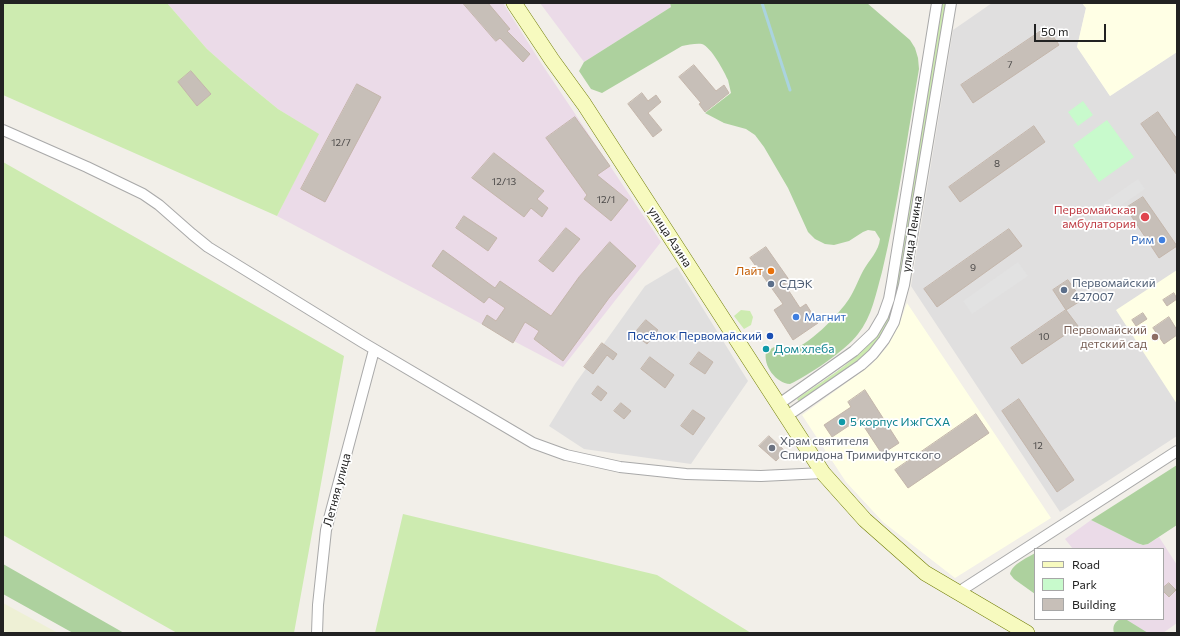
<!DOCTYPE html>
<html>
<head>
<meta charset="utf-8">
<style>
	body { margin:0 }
	#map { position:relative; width:1180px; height:636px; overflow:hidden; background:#f2efe9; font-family:Commissioner,sans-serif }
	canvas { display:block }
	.frame { position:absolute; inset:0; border:4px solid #222; pointer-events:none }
	.legend { position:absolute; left:1034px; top:548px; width:130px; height:72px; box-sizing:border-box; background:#fff; border:1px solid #a7a7a7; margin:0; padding:5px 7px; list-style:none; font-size:12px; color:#222 }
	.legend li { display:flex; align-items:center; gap:8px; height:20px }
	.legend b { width:20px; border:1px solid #a7a7a7 }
	.scale { position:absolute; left:1034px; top:24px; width:72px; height:18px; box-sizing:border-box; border:2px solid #222; border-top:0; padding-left:5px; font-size:12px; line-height:14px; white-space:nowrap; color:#222; -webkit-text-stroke:3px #fff; paint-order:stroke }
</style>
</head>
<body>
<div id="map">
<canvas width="1180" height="636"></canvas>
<div class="frame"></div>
<ul class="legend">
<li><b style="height:5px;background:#f7fabf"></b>Road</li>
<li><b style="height:11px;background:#c8facc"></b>Park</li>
<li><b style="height:11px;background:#c7bfb8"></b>Building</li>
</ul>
<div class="scale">50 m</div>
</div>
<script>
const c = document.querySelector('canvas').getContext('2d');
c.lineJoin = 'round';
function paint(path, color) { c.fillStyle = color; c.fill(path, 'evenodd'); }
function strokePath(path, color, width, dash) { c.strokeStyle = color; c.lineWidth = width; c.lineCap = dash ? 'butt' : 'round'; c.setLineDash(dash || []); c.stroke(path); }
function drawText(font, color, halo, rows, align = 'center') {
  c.font = font + ' Commissioner,sans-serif'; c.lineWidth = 3.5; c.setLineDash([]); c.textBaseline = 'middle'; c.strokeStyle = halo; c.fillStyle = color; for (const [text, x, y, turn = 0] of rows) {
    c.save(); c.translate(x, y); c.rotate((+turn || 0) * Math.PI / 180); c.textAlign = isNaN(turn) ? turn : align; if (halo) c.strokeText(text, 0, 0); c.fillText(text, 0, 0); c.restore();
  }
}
paint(new Path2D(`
	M992,3h90l4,5 -9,39 33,49 67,-44v384l-117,76 -149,-226 42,-256z
	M677,267l71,114 -57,83 -107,-15 -35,-23 26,-42 70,-98z`), '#e0dfdf');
paint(new Path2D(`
	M167,3h336l40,63 118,176 -98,125 -286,-151 41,-82 -40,-25 -44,-36 -27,-24z
	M540,3h130l1,4 -87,55z
	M1091,520l46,23 5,2 6,-1 11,-7 18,28v58l-14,10h-27l-10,-14h37v-70h-90l-8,-10z`), '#ebdbe8');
paint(new Path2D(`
	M1082,3h95v49l-67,44 -33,-49 9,-39z
	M1177,270v134l-61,-94z
	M907,303l144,215 -96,60 -72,-56 -37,-40 -44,-67 69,-50 16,-18 11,-20z`), '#ffffe5');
paint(new Path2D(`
	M3,603l55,30h-55z`), '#eef0d5');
paint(new Path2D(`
	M3,3h164l40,46 27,24 44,36 41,25 -42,82 -274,-121z
	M941,3h6l-53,309 -13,27 -25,26 -56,38 -3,-4c22,-16 55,-35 72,-56 7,-8 12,-17 17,-26z
	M3,162l341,194 -50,277h-117l-174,-98z
	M741,310l9,1 3,6 -2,8 -7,4 -10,-13z
	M403,514l254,61 94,58h-376z`), '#cdebb0');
paint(new Path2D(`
	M670,3h197l43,37 5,8 3,10 1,11c-12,68 -21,137 -37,203 -6,21 -10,45 -24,62 -13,17 -49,41 -68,50 -14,-1 -27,-18 -24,-32l8,-5c5,1 10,4 15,3 17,-1 51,-37 60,-51 6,-9 9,-19 14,-28 6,-11 16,-20 17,-32l-5,-8 -7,-1 -5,2 -14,9 -15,4 -9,-1 -10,-5 -7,-7 -20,-44 -24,-41 -9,-12 -9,-6 -22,-6 -19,-10 26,-20c-1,-4 -2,-9 -3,-13 -4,-9 -17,-33 -26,-36 -6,-1 -14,1 -20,2l-80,47 -11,-4 -12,-18 5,-9 87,-55z
	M1177,465v60l-29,19 -5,1 -6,-2 -46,-23z
	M1035,553v41l-21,-15 -4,-5c2,-10 17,-16 25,-21z
	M3,564l121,69h-51l-70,-39z
	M1121,619l6,1 21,13h-34c-2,-7 1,-12 7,-14z`), '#add19e');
paint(new Path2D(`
	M1083,101l10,14 -15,11 -10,-14z
	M1107,120l27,37 -35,25 -26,-37z`), '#c8facc');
paint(new Path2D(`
	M1138,179l7,10 -49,33 -7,-9z
	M1018,262l10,14 -56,38 -9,-13z`), '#e2e2e2');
strokePath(new Path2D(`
	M762,3l28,87`), '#aad3df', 3);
const building = new Path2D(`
	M463,3h25l22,26 -3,2 23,23 -7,8 -23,-24 -4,3z
	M1047,27l12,18 -86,58 -12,-18z
	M694,65l22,26 8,-6 5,8 -24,19 -6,-8 2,-1 -22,-26z
	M191,71l20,23 -14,12 -19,-24z
	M357,84l24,13 -56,105 -24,-13z
	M642,93l6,8 8,-6 5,7 -13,11 14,17 -9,7 -25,-33z
	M1158,112l19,27v36l-36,-51z
	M575,117l35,49 -13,9 31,25 -17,21 -27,-22 3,-4 -41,-57z
	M1034,126l11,16 -85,60 -11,-15z
	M494,153l50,38 -7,8 11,9 -6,9 -11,-9 -7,9 -52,-39z
	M1143,197l34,49 -18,12 -33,-50z
	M464,216l33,22 -9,13 -32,-23z
	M566,228l14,11 -27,33 -14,-11z
	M1009,229l13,17 -85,61 -13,-18z
	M610,242l26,24 -27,32 -46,63 -29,-22 5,-8 -14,-9 -12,21 -31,-19 5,-9 9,6 9,-13 -16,-11 -5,6 -52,-37 11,-16 52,38 5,-7 51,35 28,-39z
	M766,247l26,37 -5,4 13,20 6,-4 12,19 -25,17 -19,-30 9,-6 -33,-46z
	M1068,280l14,20 -16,10 -13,-20z
	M1174,293l3,6 -10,7 -4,-6z
	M1066,310l12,16 -56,38 -11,-16z
	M1143,313l4,6 -11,7 -4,-6z
	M1169,317l8,13v5l-13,9 -11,-16z
	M646,320l12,10 -11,14 -13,-10z
	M602,343l15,11 -4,6 -6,-5 -14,19 -9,-7z
	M699,352l14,10 -8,12 -15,-10z
	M650,357l24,18 -9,13 -24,-19z
	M598,386l9,7 -6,8 -9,-7z
	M865,390l34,53 -17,11 -23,-35 -27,18 -8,-12 27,-18 -3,-5z
	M1019,399l55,81 -17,12 -55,-81z
	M621,403l10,8 -7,8 -10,-8z
	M693,410l12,8 -12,17 -12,-9z
	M976,414l13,19 -81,55 -13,-18z
	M769,436l16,15 -9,10 -17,-15z
	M1169,583l7,7 -7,7 -6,-6v-3z`);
paint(building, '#c7bfb8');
strokePath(building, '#c4b6ab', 1);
const street = new Path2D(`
	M3,130l84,37 56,27 16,11 33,29 16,13 154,95 171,101 33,12 54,12 66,7 75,2 62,-3
	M779,404l75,-53 19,-18 10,-17 6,-17 3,-17 45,-279
	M787,416l74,-51 12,-11 11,-14 10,-18 10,-37 47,-282
	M957,593l220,-142
	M317,633l1,-28 8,-75 48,-180`);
const secondary = new Path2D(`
	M514,3l38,57 32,44 239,369 42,47 60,53 102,60`);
strokePath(street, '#a9a9a9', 12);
strokePath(secondary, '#707d05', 16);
strokePath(street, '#fff', 10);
strokePath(secondary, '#f7fabf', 15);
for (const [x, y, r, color] of [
	[1145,217,5,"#e0444e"],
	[1162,240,4,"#3f7fe0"],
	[771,271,4,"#e8710a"],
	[771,284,4,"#5c6f8a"],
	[1064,290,4,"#5c6f8a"],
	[796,317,4,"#3f7fe0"],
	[770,336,4,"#1a4fb4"],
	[1155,337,4,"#8d6e63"],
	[766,349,4,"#0f9aa8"],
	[842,422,4,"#0f9aa8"],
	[772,448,4,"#6b7280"]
]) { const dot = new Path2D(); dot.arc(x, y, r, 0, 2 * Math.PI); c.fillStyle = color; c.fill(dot); strokePath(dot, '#fff', 1.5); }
drawText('10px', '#4b4948', null, [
	["7",1010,65],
	["12/7",341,143],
	["8",997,164],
	["12/13",504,182],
	["12/1",606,200],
	["9",973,268],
	["10",1044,337],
	["12",1038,446]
]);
drawText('12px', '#be3a42', '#fff', [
	["Первомайская",1136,210],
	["амбулатория",1136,224]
], 'right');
drawText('12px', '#222', '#fff', [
	["улица Ленина",912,234,-81],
	["улица Азина",670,237,57],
	["Летняя улица",337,490,-75]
]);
drawText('12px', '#366cbe', '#fff', [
	["Рим",1154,240],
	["Магнит",804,317,"left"]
], 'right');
drawText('12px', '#c56008', '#fff', [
	["Лайт",763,271]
], 'right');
drawText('12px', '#4e5e75', '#fff', [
	["Первомайский",1072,283],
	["427007",1072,297],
	["СДЭК",779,284]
], 'left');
drawText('12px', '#785e54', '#fff', [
	["Первомайский",1147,330],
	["детский сад",1147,344]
], 'right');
drawText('12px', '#164399', '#fff', [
	["Посёлок Первомайский",762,336]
], 'right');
drawText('12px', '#0d838f', '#fff', [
	["Дом хлеба",774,349],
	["5 корпус ИжГСХА",850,422]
], 'left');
drawText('12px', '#5b616d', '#fff', [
	["Храм святителя",780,441],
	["Спиридона Тримифунтского",780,455]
], 'left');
</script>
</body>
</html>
